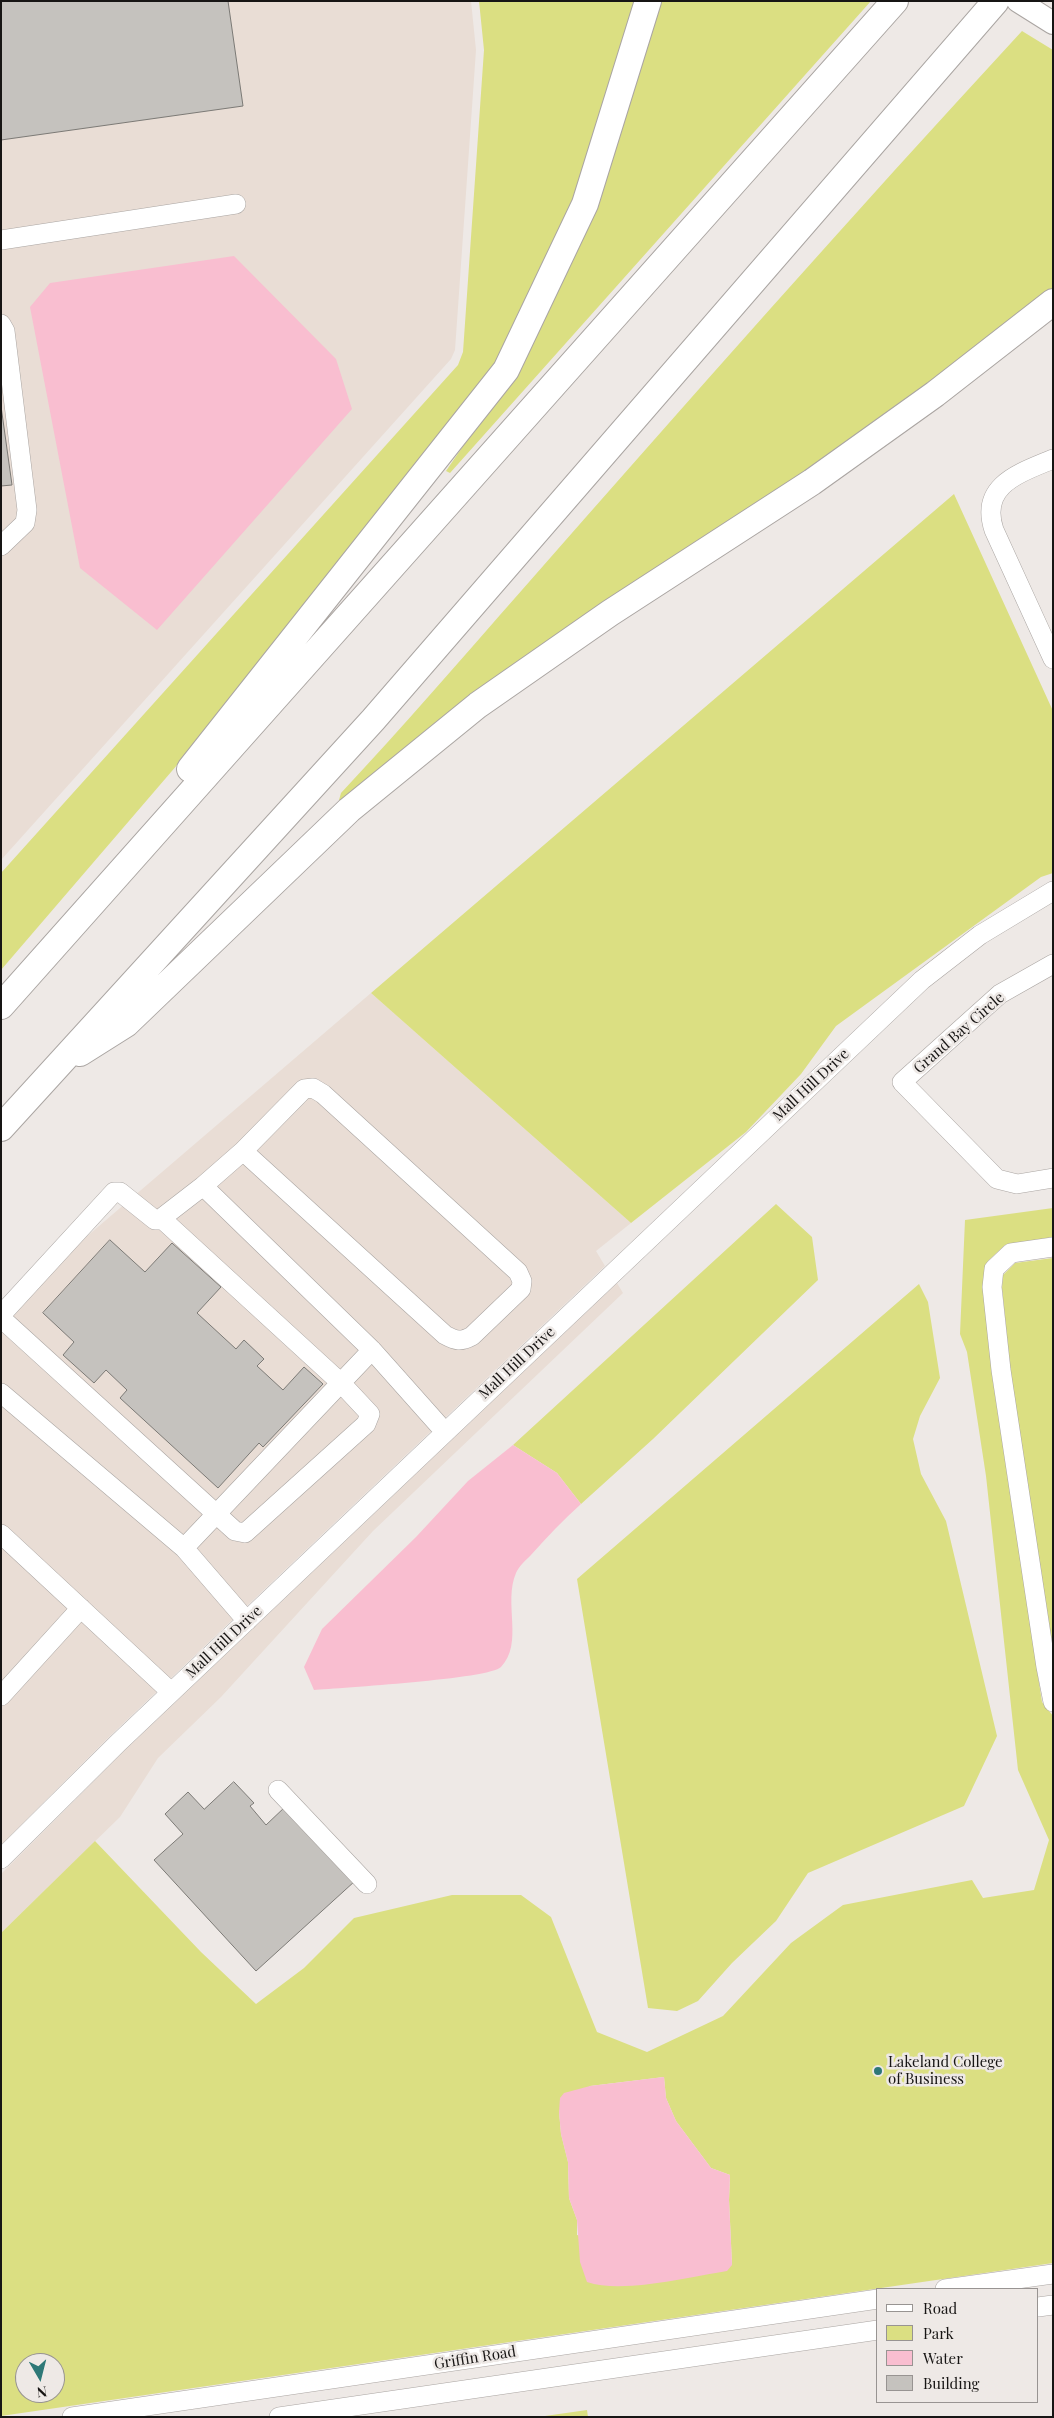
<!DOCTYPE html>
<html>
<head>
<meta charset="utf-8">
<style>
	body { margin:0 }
	#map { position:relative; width:1054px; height:2418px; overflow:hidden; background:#eee9e6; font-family:"Playfair Display",serif }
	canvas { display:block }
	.frame { position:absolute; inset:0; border:2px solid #171514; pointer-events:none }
	.legend { position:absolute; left:876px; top:2288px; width:162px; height:115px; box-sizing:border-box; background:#eee9e6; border:1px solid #989492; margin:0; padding:6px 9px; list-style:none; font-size:15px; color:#171514 }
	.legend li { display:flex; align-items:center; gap:10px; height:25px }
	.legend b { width:25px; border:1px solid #989492 }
	.north { position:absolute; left:15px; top:2353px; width:50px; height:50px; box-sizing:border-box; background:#eee9e6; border:1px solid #989492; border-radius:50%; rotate:172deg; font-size:14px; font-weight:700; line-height:20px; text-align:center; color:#171514 }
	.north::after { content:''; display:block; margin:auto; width:18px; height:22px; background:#2e7877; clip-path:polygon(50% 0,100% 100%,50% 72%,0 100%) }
</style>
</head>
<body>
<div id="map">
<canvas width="1054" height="2418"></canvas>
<div class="frame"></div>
<ul class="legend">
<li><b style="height:6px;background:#fff"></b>Road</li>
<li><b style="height:14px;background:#dbdf82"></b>Park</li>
<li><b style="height:14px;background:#f9bed0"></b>Water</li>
<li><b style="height:14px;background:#c5c2be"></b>Building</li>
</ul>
<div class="north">N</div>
</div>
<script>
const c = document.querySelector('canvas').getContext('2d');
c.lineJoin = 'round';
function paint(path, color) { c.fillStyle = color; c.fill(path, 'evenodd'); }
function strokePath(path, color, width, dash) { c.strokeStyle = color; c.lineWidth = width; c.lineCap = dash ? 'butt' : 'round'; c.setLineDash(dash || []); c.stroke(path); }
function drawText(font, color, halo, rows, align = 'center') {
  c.font = font + ' "Playfair Display",serif'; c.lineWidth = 5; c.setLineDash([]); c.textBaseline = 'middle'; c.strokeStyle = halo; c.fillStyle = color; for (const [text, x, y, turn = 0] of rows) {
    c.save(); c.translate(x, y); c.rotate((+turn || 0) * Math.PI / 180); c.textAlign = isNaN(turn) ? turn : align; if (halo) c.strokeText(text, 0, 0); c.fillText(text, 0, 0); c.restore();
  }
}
paint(new Path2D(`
	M1,1h470l5,49 -21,300 -4,9 -450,501z
	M371,993l260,230 -35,28 9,15 -494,469 -110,110v-535z
	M617,1283l6,10 -250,238 -152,166 -63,61 -38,59 -119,116v-59l123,-123z`), '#e9ddd5');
paint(new Path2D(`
	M479,1h155l-2,15 -57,179 -90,192 -210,264 -274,319v-97l457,-508 5,-13 21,-302z
	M659,1h212l-421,472 -4,-2 54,-79 102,-207 21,-59z
	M1022,31l31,19v238l-162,130 -547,386 -5,-4 2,-7c62,-66 121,-135 181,-203 165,-188 330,-375 500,-559z
	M954,494l99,217v162l-12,4 -205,149 -35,48 -55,58 -115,91 -260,-230z
	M776,1204l36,33 6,43 -165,159 -72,65 -24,-31 -44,-28z
	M1053,1208v29l-48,8 -17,16 -3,7 -2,20 10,93 49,321 11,14v547l-1052,153v-483l94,-92 106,111 55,52 48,-36 50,-50 98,-23h69l30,22 46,115 50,20 76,-36 68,-73 52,-38 129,-25 11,18 51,-8 15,-50 -31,-70 -32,-294 -19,-124 -7,-18 5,-114zM664,2077l2,21 10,23 35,47 19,7 -1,25 3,65 -155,-30v-15l-8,-22 -1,-36 -7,-28 -2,-23 31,-25zM25,2363h30v30h-30z
	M1053,1258v392l-43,-282 -8,-80 1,-13 12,-12z
	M919,1284l9,18 12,76 -20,38 -7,23 8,35 25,47 51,215 -33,70 -156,67 -32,48 -44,42 -34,38 -21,10 -29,-3 -71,-429z
	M587,2410l1,7h-50z`), '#dbdf82');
paint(new Path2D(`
	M234,256l102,103 16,50 -195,221 -77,-62 -50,-261 20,-24z
	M513,1445l44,28 24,31c-18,16 -34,33 -50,51 -5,5 -12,11 -15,18 -13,30 8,70 -15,94 -11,12 -162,21 -187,23l-10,-23 18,-38 94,-92 52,-56z
	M664,2077l2,21 10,23 35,47 19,7 -1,25 3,65 -5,6c-38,6 -105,23 -140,11l-7,-20 -3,-42 -8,-22 -1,-36 -7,-28 -2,-22 1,-14 4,-5 26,-7z`), '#f9bed0');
const building = new Path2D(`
	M1,1h227l15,105 -242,34z
	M1,406l11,79 -11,1z
	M110,1240l35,32 27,-29 49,44 -24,26 39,36 8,-9 20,19 -7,7 26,24 21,-23 19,17 -60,63 -4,-4 -41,45 -98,-90 7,-8 -21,-20 -12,13 -31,-28 11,-13 -31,-29z
	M234,1782l20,21 -4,3 16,19 20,-19 69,75 -99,90 -102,-111 29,-26 -18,-20 23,-22 16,17z`);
paint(building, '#c5c2be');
strokePath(building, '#7c7a76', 1);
const minor = new Path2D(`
	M1,240l235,-36
	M1,324l4,7 22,179 -2,13 -24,23
	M1053,459c-33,14 -74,26 -59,71l59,129
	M1053,964l-53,30 -98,88 95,97 20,5 36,-6
	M203,1186l40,-35 61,-62 9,-1 10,6 195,178 4,9 -1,8 -49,47c-11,6 -16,5 -27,-1l-202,-184
	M1053,1247l-42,6 -17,16 -2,18 9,83 45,297 7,-1
	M1,1315l113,-123h6l35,28h4l44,-34 169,164
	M1,1318l234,213 10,2 121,-109 4,-10 -29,-31 -179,-164
	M1,1393l183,155 63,73
	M1,1534l170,158
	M184,1548l188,-198 73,82
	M1046,1667l7,35
	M1,1696l80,-88
	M278,1790l89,94
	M1,1859l117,-116 804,-763 58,-45 73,-44
	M945,2289l108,-15
	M1038,2307l15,-2
	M72,2417l806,-118
	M279,2417l599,-87`);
const major = new Path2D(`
	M1018,1l35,22`);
const highway = new Path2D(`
	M190,769l316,-399 79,-166 63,-203
	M1,1006l894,-1005
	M80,1053l46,-29 223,-214 129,-105 132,-92 202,-131 123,-88 118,-92
	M1,1128l372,-408 623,-719`);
strokePath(minor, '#aaa5a2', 20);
strokePath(major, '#aaa5a2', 24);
strokePath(highway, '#aaa5a2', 28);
strokePath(minor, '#fff', 19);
strokePath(major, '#fff', 22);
strokePath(highway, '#fff', 26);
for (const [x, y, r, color] of [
	[878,2071,5,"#2e7877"]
]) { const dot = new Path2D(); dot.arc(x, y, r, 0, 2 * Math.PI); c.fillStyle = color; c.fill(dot); strokePath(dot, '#eee9e6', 2); }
drawText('15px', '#171514', '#eee9e6', [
	["Grand Bay Circle",959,1033,-41],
	["Mall Hill Drive",811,1085,-43],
	["Mall Hill Drive",517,1363,-43],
	["Mall Hill Drive",224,1642,-43],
	["Griffin Road",475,2358,-9]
]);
drawText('15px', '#171514', '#eee9e6', [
	["Lakeland College",888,2062],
	["of Business",888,2079]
], 'left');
</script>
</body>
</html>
